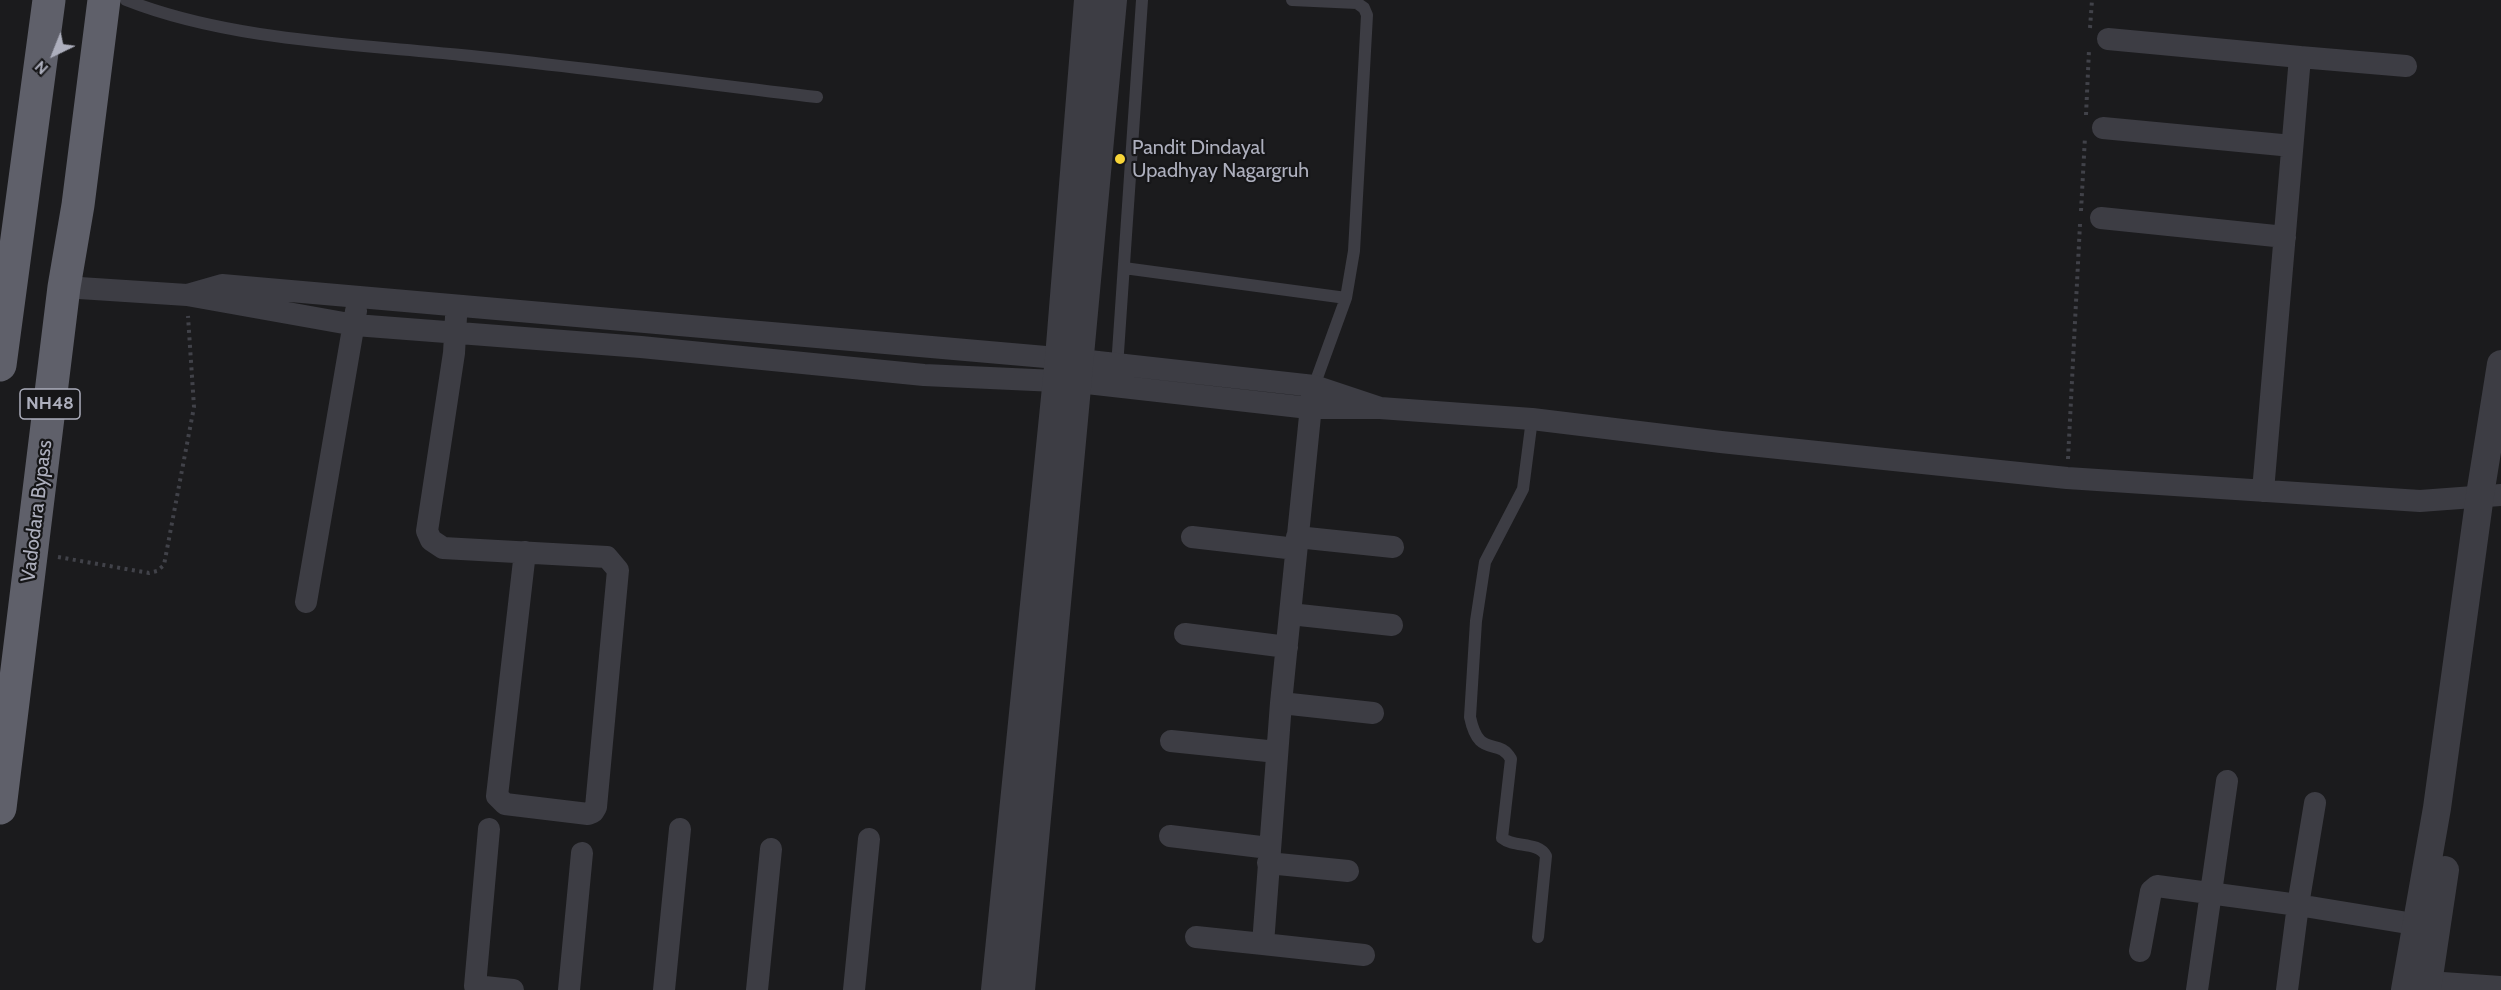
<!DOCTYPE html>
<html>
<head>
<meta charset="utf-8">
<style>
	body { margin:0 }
	#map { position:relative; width:2501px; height:990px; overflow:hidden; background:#1b1b1d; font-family:Cabin,sans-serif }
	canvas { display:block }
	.north { position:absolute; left:24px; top:24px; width:60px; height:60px; -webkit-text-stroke:4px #161618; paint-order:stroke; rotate:223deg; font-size:16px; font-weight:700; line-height:24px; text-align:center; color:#adafbd }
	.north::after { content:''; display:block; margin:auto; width:21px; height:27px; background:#adafbd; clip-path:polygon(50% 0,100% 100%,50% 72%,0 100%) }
</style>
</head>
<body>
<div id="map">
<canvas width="2501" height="990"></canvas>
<div class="north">N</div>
</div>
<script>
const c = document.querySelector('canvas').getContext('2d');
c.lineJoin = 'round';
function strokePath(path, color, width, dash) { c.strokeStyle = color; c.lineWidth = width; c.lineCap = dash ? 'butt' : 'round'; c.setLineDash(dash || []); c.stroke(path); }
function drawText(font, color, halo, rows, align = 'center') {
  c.font = font + ' Cabin,sans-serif'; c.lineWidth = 4.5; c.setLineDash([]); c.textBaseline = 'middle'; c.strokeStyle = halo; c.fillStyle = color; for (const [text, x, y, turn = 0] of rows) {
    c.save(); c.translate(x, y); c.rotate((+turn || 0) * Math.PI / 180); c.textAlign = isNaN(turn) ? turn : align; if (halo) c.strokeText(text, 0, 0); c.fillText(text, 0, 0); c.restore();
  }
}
strokePath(new Path2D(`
	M2090,28l2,-28
	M2086,115l3,-65
	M2081,211l4,-74
	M2068,459l12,-235
	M58,557l91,16 8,-2 7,-6 30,-158 -6,-91`), '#414249', 4, [3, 4.5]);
strokePath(new Path2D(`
	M126,0c101,40 227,44 335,55 119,12 238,28 356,42
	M1292,0l65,3 7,5 3,7 -13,236 -8,47 -32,88
	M1124,268l222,30
	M1117,367l25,-367
	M1532,419l-9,70 -38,73 -9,59 -6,96c9,43 28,19 41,42l-9,79c12,10 36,3 44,18l-8,81`), '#3d3d44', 12);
strokePath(new Path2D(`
	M2108,39l192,18 -37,434
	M2300,57l106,9
	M2103,128l189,18
	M2101,218l184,19
	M64,287l123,8 168,30 286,22 283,28 154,7 231,26h71l-66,-22 -234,-26 -858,-75 -35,10
	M456,317l-2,36 -27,178 4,9 12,8 164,9 11,13 -22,237 -3,5 -5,2 -83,-10 -8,-8 28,-244
	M1312,396l-31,307 -18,241 101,11
	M1380,408l152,11 189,23 346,36 353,23 81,-6
	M1192,537l104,12
	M1297,537l96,10
	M306,602l50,-291
	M1290,614l102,11
	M1185,634l102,13
	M1281,703l92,10
	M1171,741l106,11
	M489,829l-14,157 38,4
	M1170,836l99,12
	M1268,863l80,8
	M1196,937l67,7
	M2140,951l11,-60 6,-5 141,19 134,22
	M2428,982l73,5
	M569,990l13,-137
	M664,990l16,-161
	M757,990l14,-141
	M854,990l15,-151
	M2197,990l30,-209
	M2287,990l11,-85 17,-102`), '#3d3d44', 22);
strokePath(new Path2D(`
	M995,990l64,-632 29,-358
	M1021,990l92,-990
	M2405,990l32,-182 43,-313 21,-131
	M2427,990l18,-120`), '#3d3d44', 28);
strokePath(new Path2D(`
	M0,365l49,-365
	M0,808l64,-521 14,-82 26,-205`), '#5f606a', 33);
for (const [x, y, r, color] of [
	[1120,159,6,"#f8d538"]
]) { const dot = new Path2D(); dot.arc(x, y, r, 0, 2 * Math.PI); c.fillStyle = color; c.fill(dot); strokePath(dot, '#161618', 2); }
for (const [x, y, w] of [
	[50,404,60]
]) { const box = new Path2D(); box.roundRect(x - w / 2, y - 15, w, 30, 4.5); c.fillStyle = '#161618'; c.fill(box); strokePath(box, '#adafbd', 1.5); }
drawText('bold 18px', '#adafbd', null, [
	["NH48",50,404]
]);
drawText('20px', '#adafbd', '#161618', [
	["Pandit Dindayal",1132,148],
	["Upadhyay Nagargruh",1132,171]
], 'left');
drawText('20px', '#adafbd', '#161618', [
	["Vadodara Bypass",37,511,-83]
]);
</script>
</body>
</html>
